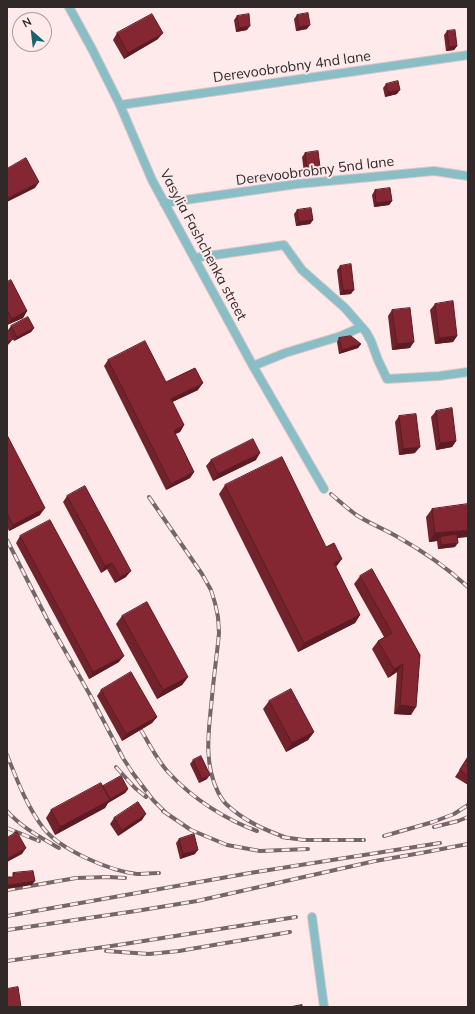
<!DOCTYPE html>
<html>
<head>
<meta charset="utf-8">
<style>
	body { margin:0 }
	#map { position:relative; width:475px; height:1014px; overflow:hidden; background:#feeaea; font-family:Mulish,sans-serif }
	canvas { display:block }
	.frame { position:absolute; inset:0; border:8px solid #312828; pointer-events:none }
	.north { position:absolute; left:12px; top:12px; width:40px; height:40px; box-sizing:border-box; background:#feeaea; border:1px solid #ac9c9c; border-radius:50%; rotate:332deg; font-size:11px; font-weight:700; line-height:16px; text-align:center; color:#312828 }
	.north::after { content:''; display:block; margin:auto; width:14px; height:18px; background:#18646e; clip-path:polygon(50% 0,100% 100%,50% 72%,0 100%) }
</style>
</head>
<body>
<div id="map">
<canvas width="475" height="1014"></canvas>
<div class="frame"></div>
<div class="north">N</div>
</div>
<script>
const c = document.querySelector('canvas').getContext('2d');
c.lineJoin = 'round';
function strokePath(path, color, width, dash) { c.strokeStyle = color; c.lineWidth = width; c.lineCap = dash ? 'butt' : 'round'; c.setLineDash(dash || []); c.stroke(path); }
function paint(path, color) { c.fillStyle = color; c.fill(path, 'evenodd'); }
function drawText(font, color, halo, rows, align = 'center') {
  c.font = font + ' Mulish,sans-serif'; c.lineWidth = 4; c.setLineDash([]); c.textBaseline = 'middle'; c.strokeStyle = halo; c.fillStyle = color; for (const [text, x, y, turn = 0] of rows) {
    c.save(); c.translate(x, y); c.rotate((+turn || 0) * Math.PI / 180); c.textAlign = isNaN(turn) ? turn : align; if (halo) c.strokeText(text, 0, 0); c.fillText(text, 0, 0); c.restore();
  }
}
const street = new Path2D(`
	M69,7l23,42 28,56 32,75 101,186 71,123
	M120,105l348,-50
	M164,203l133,-19 137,-13 34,5
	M194,258l90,-13 18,25 43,38 21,24 5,9 7,19 9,19 52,-3 29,-4
	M253,366l32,-13 56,-17 20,-9
	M312,917l12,90`);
strokePath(street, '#d9c7c7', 10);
strokePath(street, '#89bec7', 8);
const rail = new Path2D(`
	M331,494c8,7 16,14 24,20 13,9 27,14 41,22 27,15 49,30 72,51
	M149,497l53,77 9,16 4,13 3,14 1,16c-2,21 -5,42 -7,64 -3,32 -9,65 6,95 2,4 5,9 8,12 18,17 39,26 61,34
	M7,540l40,79 43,76 33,63 9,14 21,28 13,13
	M141,730c9,15 17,32 29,44 22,24 56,46 87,57
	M7,755c10,25 20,52 37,74 17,21 66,42 93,45 7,0 15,-1 22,-1
	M116,767l19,21 11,9
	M7,811c14,16 33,26 52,37
	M163,811l28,19 36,15 33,6 48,-2
	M434,827l24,-6 10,-4
	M7,828l32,13
	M384,836l49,-14 21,-8 14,-9
	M282,837l22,3h60
	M7,890l69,-12 33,-1 16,1
	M7,916l243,-43 190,-30
	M7,930l129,-19 61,-10 178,-40 46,-8 47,-9
	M106,951l43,3 30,-3 111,-19
	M7,961l111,-16 178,-28`);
strokePath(rail, '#746767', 4);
strokePath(rail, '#feeaea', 2.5, [8]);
paint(new Path2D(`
	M297,15l10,14 -11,2 -2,-12z
	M237,16l10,14 -11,2 -2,-12z
	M447,31l10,15 -3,4 -8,1 -2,-16z
	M117,33l41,6 -34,20 -11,-19z
	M386,84l11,10 -12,3 -2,-9z
	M305,153l12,18 -13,2 -2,-16z
	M375,190l17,11 -3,4 -15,2 -2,-12z
	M297,210l16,10 -3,4 -14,2 -2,-12z
	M340,266l11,28 -11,1 -3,-25z
	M7,282l20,29 -4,7 -16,7z
	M435,304l22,32 -4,6 -18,2 -5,-34z
	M392,310l18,38 -18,2 -4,-34z
	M11,326l23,2 -3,4 -17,9 -6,-11z
	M339,338l22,6 -3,4 -19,6 -2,-12z
	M108,360l58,22 32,8 -26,12 12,23 -4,7 -5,2 19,38 -4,6 -24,12 -62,-124z
	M436,411l20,30 -4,6 -16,3 -5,-33z
	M399,416l16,37 -16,2 -4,-33z
	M7,435l33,80 -31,16 -2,-4z
	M211,460h45l-43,21 -7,-15z
	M225,485l111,82 24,48 -5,8 -57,29 -79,-158z
	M67,496l59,81 -11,6 -8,-14 -6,4 -38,-71z
	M432,509l25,29 -2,9 -17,2 -1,-8 -8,1 -3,-25z
	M20,536l99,126 -30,17 -73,-136z
	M360,576l60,79 -9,60 -17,-1 3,-42 -9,6 -16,-29 6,-8 6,-4 -30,-53z
	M122,616l66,61 -6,8 -25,14 -41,-75z
	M101,690l56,27 -5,6 -30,18 -25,-45z
	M269,701l45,31 -6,8 -22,12 -23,-43z
	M468,757v28l-13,-8z
	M193,760l14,19 -8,4 -9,-19z
	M103,786l25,3 -3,4 -17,10 -3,5 -50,27 -9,-17 5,-8z
	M114,818l28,2 -24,16 -8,-12z
	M179,839l16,15 -15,5 -4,-16z`), '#72222b');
paint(new Path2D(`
	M310,25l-3,4 -11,2 3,-4z
	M250,26l-3,4 -11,2 3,-4z
	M163,33l-5,6 -34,20 4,-6z
	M457,46l-3,4 -8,1 3,-4z
	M400,90l-3,4 -12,3 3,-5z
	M320,167l-3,4 -13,2 3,-5z
	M39,182l-4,6 -28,14v-4z
	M392,201l-3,4 -15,2 2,-4z
	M313,220l-3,4 -14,2 3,-4z
	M343,290h11l-3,4 -11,1z
	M27,311l-4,7 -16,7 5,-6z
	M34,328l-3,4 -17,9 3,-4z
	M457,336l-4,6 -18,2 4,-6z
	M13,339l-5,6 -1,1v-4z
	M414,342l-4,6 -18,2 5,-6z
	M361,344l-3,4 -19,6 3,-4z
	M203,383l-5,7 -32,15 5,-6z
	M184,425l-4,7 -11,5 5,-6z
	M456,441l-4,6 -16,3 4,-7z
	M420,447l-5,6 -16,2 4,-6z
	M260,453l-4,7 -43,21 5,-7z
	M194,472l-4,6 -24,12 5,-6z
	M45,508l-5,7 -31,16 4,-6z
	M468,530v7l-28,3v-3l-3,4 -8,1 6,-9z
	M458,543l-3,4 -17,2 3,-4z
	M342,559l-6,8 -2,-4z
	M112,563l-5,6 -6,4 4,-7z
	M131,571l-5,6 -11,6 5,-6z
	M360,615l-5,8 -57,29 6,-9z
	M124,656l-5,6 -30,17 4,-7z
	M403,664l-6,8 -9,6 6,-9z
	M188,677l-6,8 -25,14 6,-9z
	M400,705l16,2 -5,8 -17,-1z
	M157,717l-5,6 -30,18 4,-7z
	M314,732l-6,8 -22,12 6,-9z
	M210,775l-3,4 -8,4 3,-4z
	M128,789l-3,4 -17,10 -3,5 -50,27 5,-8z
	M146,814l-4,6 -24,16 4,-6z
	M26,848l-4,6 -15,8 1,-4z
	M198,850l-3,4 -15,5 3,-5z
	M35,881l-3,4 -25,4v-4z`), '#5c1b23');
const building = new Path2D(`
	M308,13l2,12 -11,2 -2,-12z
	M152,14l11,19 -35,20 -11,-20z
	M249,14l1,12 -11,2 -2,-12z
	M455,30l2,16 -8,1 -2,-16z
	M398,81l2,9 -12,2 -2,-8z
	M318,151l2,16 -13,1 -2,-15z
	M26,158l13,24 -32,16v-29z
	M390,188l2,13 -16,2 -1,-13z
	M311,208l2,12 -14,2 -2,-12z
	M351,264l3,26h-11l-3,-24z
	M11,280l16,31 -15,8 -5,-9v-28z
	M453,301l4,35 -18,2 -4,-34z
	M410,308l4,34 -17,2 -5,-34z
	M28,317l6,11 -17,9 -6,-11z
	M7,329l6,10 -6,3z
	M351,336l10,8 -19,6 -3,-12z
	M145,341l21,41 29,-14 8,15 -32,16 13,26 -10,6 20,41 -23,12 -63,-124z
	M452,408l4,33 -16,2 -4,-32z
	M416,414l4,33 -17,2 -4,-33z
	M7,435l38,73 -32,17 -6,-12z
	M253,439l7,14 -42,21 -7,-14z
	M282,457l44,90 8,-4 8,16 -8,4 26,52 -56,28 -79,-158z
	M85,486l46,85 -11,6 -8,-14 -7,3 -38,-70z
	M468,504v26l-33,3 -3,-24z
	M50,520l74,136 -31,16 -73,-136z
	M457,534l1,9 -17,2 -1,-8z
	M372,569l48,86 -4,52 -16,-2 3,-41 -9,5 -16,-28 14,-8 -32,-57z
	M147,602l41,75 -25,13 -41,-74z
	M131,672l26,45 -31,17 -25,-44z
	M291,689l23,43 -22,11 -23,-42z
	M201,756l9,19 -8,4 -9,-19z
	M468,757v19l-8,-6z
	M121,776l7,13 -18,10 -7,-13z
	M101,783l9,17 -50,27 -9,-17z
	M138,802l8,12 -24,16 -8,-12z
	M17,832l9,16 -18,10 -1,-1v-19z
	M194,834l4,16 -15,4 -4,-15z
	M33,871l2,10 -28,4v-8h6v-4z
	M18,987l3,20h-14v-18z
	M302,1005v2h-12z`);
paint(building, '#842732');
strokePath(building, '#5c1b23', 1);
drawText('14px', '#312828', '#feeaea', [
	["Derevoobrobny 4nd lane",292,67,-8],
	["Derevoobrobny 5nd lane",315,171,-7],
	["Vasylia Fashchenka street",203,245,62]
]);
</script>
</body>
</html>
